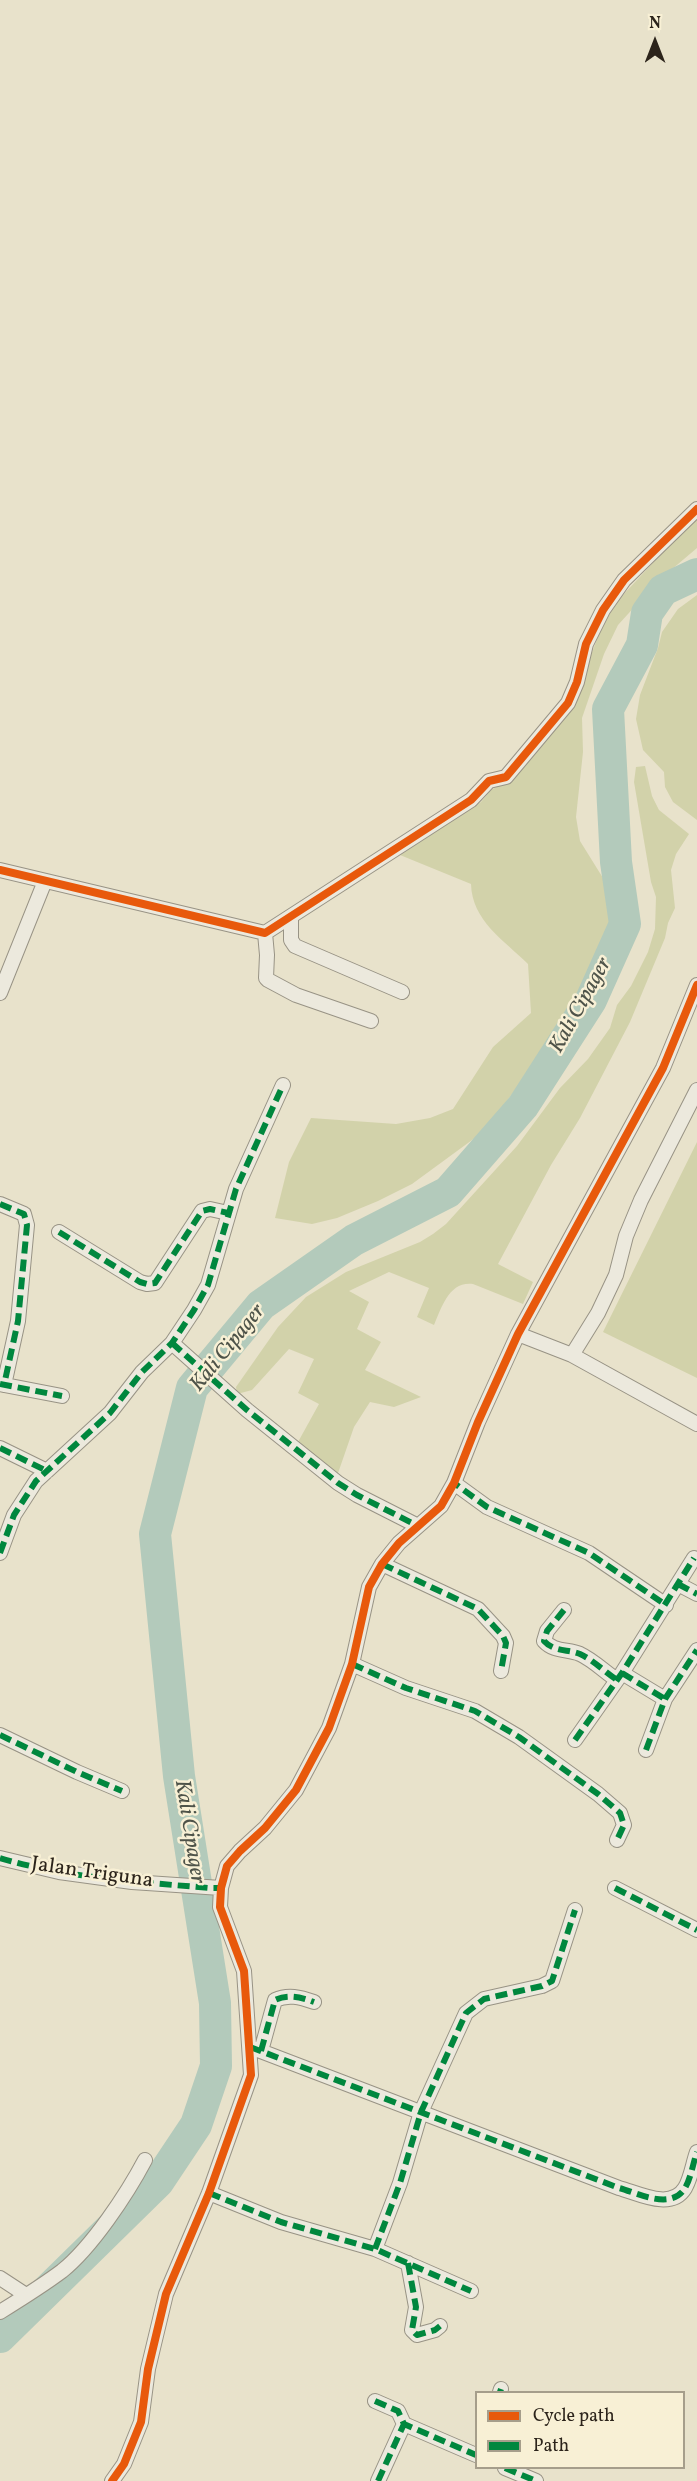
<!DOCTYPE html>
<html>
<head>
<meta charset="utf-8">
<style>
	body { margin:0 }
	#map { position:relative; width:697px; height:2481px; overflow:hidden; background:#e8e2cb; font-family:Vollkorn,serif }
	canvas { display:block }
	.legend { position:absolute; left:475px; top:2391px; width:210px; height:78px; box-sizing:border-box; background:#f8f0d5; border:2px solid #a69e8b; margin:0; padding:8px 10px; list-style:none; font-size:18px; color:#2c241b }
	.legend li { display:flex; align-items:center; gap:12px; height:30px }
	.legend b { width:30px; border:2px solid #a69e8b }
	.north { position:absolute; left:625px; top:12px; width:60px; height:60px; -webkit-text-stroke:4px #f8f0d5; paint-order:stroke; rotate:0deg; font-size:16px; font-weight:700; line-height:24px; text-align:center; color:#2c241b }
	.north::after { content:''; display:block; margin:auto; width:21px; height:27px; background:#2c241b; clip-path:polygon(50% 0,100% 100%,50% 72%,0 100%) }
</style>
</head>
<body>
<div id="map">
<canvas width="697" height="2481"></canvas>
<ul class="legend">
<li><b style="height:8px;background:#e8590c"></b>Cycle path</li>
<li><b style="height:8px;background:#00873e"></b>Path</li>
</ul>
<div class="north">N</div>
</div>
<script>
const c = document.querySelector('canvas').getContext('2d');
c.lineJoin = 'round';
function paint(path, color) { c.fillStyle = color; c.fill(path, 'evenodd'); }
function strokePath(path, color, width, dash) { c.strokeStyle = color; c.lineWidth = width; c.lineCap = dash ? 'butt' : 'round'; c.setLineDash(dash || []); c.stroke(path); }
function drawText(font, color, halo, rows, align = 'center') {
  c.font = font + ' Vollkorn,serif'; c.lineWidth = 5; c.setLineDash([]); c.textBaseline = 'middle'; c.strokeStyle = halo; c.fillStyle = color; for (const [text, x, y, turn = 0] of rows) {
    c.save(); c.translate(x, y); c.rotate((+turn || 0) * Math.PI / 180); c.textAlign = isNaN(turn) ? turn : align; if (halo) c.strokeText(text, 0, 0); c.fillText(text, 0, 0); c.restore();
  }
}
paint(new Path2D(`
	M697,516v32l-39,33 -40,44 -14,29 -22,64 1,34 -7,65 4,24 23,37 11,35 -5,29 -22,44 -29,48 -75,98 -71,52 -34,17 -41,17 -25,6 -37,-6 14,-56 22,-44 85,6 34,-6 23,-9 40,-62 38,-34 -3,-49c-24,-24 -56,-43 -57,-80l-71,-29 81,-53 10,-12 24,-13 55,-68 33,-85 18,-27z
	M697,595v225l-24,-18 -8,-15 -1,-15 -21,-22 -7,-31 4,-24 18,-47 4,-16 16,-23z
	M645,766l7,30 7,14 30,24 -13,20 -5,16 4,38 -7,15 -3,15 -35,84 -50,96 -29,47 -53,99 35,18 -10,22 -50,-20c-24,-3 -31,23 -39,41l-17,-8 12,-29 -40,-16 -40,19 20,11 -12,27 24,13 -16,28 56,27 -27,10 -24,-5 -16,25 -17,49 -39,-34 21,-38 -21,-11 16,-34 -25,-10 -37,41 -15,4 -1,-7 42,-60 28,-30 40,-25 74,-30 13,-8 13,-10 71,-78 43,-58 28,-29 22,-31 7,-23 14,-19 17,-34 7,-23 1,-32 -5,-15 -17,-100 2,-15z
	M697,1142v236l-94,-46z`), '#d2d2aa');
strokePath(new Path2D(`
	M0,2337l158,-155 38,-57 20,-59 -1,-63 -36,-227 -24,-242 37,-146 69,-83 93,-65 94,-48 75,-86 68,-106 34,-76 -9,-62 -8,-153 34,-64 5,-32 16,-23 34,-16`), '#b3cabb', 32);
const street = new Path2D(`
	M0,870l265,63 206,-133 18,-19 17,-4 62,-74 9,-21 9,-38 17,-34 21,-30 73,-71
	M291,917v23l4,6 107,46
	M265,933l2,22 -1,23 2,2 28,15 75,26
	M0,993l45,-112
	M0,1204l24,10 3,11 -9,96 -14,64
	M59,1232l81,50 7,2 8,-1 47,-72 8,-2 18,4
	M518,1334l54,21 125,69
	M172,1343l75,67 91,73 19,12 61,31
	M572,1355l26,-42 18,-38 10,-39 15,-36 56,-110
	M0,1384l62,12
	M0,1448l47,23
	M454,1483l33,24 102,46 77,52
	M0,1553l14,-38 22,-34 74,-68 32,-41 30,-29 22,-33 14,-25 28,-96 47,-104
	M382,1564l96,45 25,27 3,7 -5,28
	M678,1584l19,10
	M564,1610l-17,21 -3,10c10,11 24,8 36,13 13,6 25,18 37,26
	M352,1664l54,24 69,23 44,26 79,57 22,19 4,12 -7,15
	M622,1673l43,26
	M0,1735l77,37 45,19
	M575,1740l47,-67 72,-115
	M646,1750l19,-51 32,-49
	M0,1858l59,14 73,10 89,6
	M615,1888l82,42
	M250,2047l369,141c19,5 52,23 66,0 6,-10 8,-25 12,-36
	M261,2051l14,-51c13,-6 25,-3 39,2
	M209,2193l72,29 94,27 96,42
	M375,2249l25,-66 21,-71 45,-99 18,-14 58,-13 10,-5 23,-71
	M408,2263l8,44 -4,23 5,5 18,-5 5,-4
	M0,2278l26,17
	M0,2312c21,-13 42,-26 62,-41 30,-24 65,-77 83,-111
	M500,2392l1,-3
	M375,2401l23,10 6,13 72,31
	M505,2468l31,13
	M112,2481l12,-17 17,-42 7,-53 18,-75 43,-101 42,-118 -7,-104 -24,-64 1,-19 6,-22 13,-15 25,-23 31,-38 33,-62 23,-64 17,-77 13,-23 17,-21 42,-37 13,-23 24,-61 40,-88 145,-266 34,-83
	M378,2481l26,-57`);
strokePath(street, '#989385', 16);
strokePath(street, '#ece9dd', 14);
strokePath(new Path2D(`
	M0,1204l24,10 3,11 -9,96 -14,64
	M59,1232l81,50 7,2 8,-1 47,-72 8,-2 18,4
	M172,1343l75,67 91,73 19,12 61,31
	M0,1384l62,12
	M0,1448l47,23
	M451,1488l3,-5 33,24 102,46 77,52
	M0,1553l14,-38 22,-34 74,-68 32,-41 30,-29 22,-33 14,-25 28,-96 47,-104
	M382,1564l96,45 25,27 3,7 -5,28
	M678,1584l19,10
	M564,1610l-17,21 -3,10c10,11 24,8 36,13 13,6 25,18 37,26
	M352,1664l54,24 69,23 44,26 79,57 22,19 4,12 -7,15
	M622,1673l43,26
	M0,1735l77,37 45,19
	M575,1740l47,-67 72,-115
	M646,1750l19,-51 32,-49
	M0,1858c67,20 140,24 209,30h12l1,-4
	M615,1888l82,42
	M250,2047l369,141c19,5 52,23 66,0 6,-10 8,-25 12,-36
	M261,2051l14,-51c13,-6 25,-3 39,2
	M209,2193l72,29 94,27 96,42
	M375,2249l25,-66 21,-71 45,-99 18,-14 58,-13 10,-5 23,-71
	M408,2263l8,44 -4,23 5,5 18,-5 5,-4
	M500,2392l1,-3
	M375,2401l23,10 6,13 72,31
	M505,2468l31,13
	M378,2481l26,-57`), '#00873e', 6, [12, 6]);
strokePath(new Path2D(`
	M0,870l265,63 206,-133 18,-19 17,-4 62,-74 9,-21 9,-38 17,-34 21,-30 73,-71
	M112,2481l12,-17 17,-42 7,-53 18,-75 43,-101 42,-118 -7,-104 -24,-64 1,-19 6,-22 13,-15 25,-23 31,-38 33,-62 23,-64 17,-77 13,-23 17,-21 42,-37 13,-23 24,-61 40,-88 145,-266 34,-83`), '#e8590c', 8);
drawText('21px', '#2c241b', '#f8f0d5', [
	["Jalan Triguna",92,1874,8]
]);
drawText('italic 22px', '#4e5349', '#f8f0d5', [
	["Kali Cipager",582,1006,-61],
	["Kali Cipager",229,1349,-51],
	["Kali Cipager",188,1832,81]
]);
</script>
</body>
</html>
